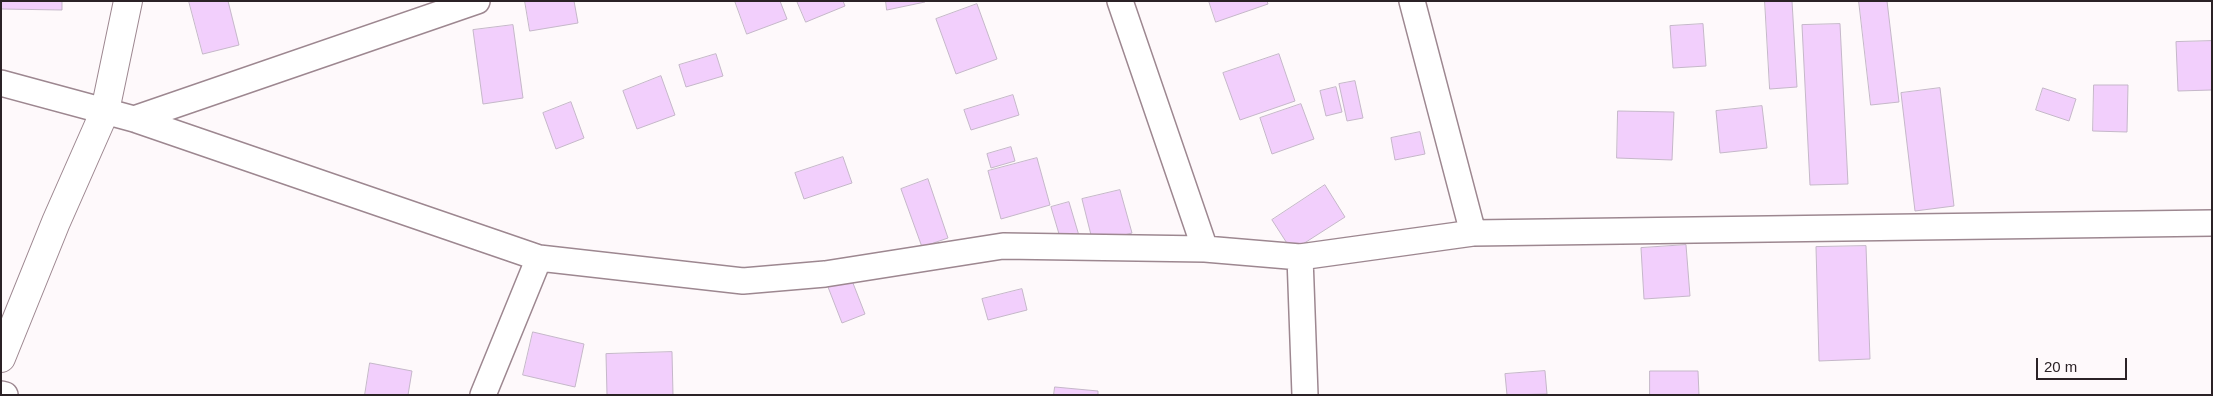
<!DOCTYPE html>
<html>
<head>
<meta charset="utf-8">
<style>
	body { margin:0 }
	#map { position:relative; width:2213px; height:396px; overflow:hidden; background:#fef9fb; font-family:Helvetica,sans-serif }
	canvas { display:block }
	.frame { position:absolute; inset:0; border:2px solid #2b2226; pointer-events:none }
	.scale { position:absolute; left:2036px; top:358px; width:91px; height:22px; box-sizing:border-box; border:2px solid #2b2226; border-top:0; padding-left:6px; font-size:15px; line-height:18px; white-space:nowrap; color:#2b2226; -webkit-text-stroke:4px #fef9fb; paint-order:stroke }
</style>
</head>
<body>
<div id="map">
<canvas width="2213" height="396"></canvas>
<div class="frame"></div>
<div class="scale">20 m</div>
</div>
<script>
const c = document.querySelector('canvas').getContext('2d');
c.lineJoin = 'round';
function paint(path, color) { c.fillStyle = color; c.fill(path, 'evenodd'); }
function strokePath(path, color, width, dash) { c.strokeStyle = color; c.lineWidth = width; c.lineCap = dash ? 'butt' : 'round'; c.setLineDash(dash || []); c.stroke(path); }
const building = new Path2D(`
	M1,1h61v9l-61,-1z
	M189,1h39l11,44 -36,9z
	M525,1h49l4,22 -48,8z
	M735,1h45l7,18 -40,15z
	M797,1h46l2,5 -39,16z
	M886,1h39v1l-38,8z
	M1209,1h58l1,3 -52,18z
	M1765,1h27l5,86 -27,2z
	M1859,1h28l12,101 -28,3z
	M977,4l20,55 -41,15 -20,-55z
	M1703,24l3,42 -33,2 -3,-42z
	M1840,24l8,160 -38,1 -8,-160z
	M513,25l10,73 -40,6 -10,-74z
	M2212,41v49l-34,1 -2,-49z
	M716,54l7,22 -37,11 -7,-22z
	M1279,54l16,47 -55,19 -17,-47z
	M661,76l14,39 -38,14 -14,-38z
	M1355,81l8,37 -16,3 -8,-37z
	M2094,85h34l-1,47 -34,-1z
	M1336,87l6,25 -16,4 -6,-25z
	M1940,88l14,118 -39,5 -14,-118z
	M2043,88l33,11 -7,22 -33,-11z
	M1013,95l6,20 -48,15 -7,-20z
	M571,102l13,36 -28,11 -13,-36z
	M1301,104l13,35 -42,15 -12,-36z
	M1762,106l5,42 -47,5 -4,-42z
	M1618,111l56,1 -2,48 -55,-2z
	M1420,132l5,22 -30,6 -4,-22z
	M1011,147l4,14 -24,7 -4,-14z
	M843,157l9,26 -48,16 -9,-26z
	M1037,158l13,47 -49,14 -13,-48z
	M928,179l20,59 -26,9 -21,-58z
	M1325,185l20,32 -53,34 -20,-31z
	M1120,190l12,43 -39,10 -11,-44z
	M1069,202l11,37 -18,5 -11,-37z
	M1686,245l4,51 -46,3 -3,-51z
	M1866,246l4,113 -51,2 -3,-114z
	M851,278l14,36 -23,9 -14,-36z
	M1022,289l5,21 -39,10 -6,-21z
	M533,332l51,12 -9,43 -52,-12z
	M672,352l1,43h-66l-1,-41z
	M370,363l42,8 -4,24h-43z
	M1545,371l2,23 -40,1 -2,-21z
	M1650,371h48l1,24h-49z
	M1055,387l43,4v4h-44z`);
paint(building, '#f2cffc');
strokePath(building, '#c5b7c9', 1);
const street = new Path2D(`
	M1120,1l85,248
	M1412,1l61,232
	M1,83l133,36 405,139 204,23 82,-7 178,-28 202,3 95,8 173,-24 739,-10
	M134,119l343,-118
	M1300,257l5,138
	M1,394l4,1
	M483,395l56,-137`);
const secondary = new Path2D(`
	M1,358l55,-136 49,-111 23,-110`);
strokePath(street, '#9d8790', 28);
strokePath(secondary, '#9d8790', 30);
strokePath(street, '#fff', 25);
strokePath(secondary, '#fff', 28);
</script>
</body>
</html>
